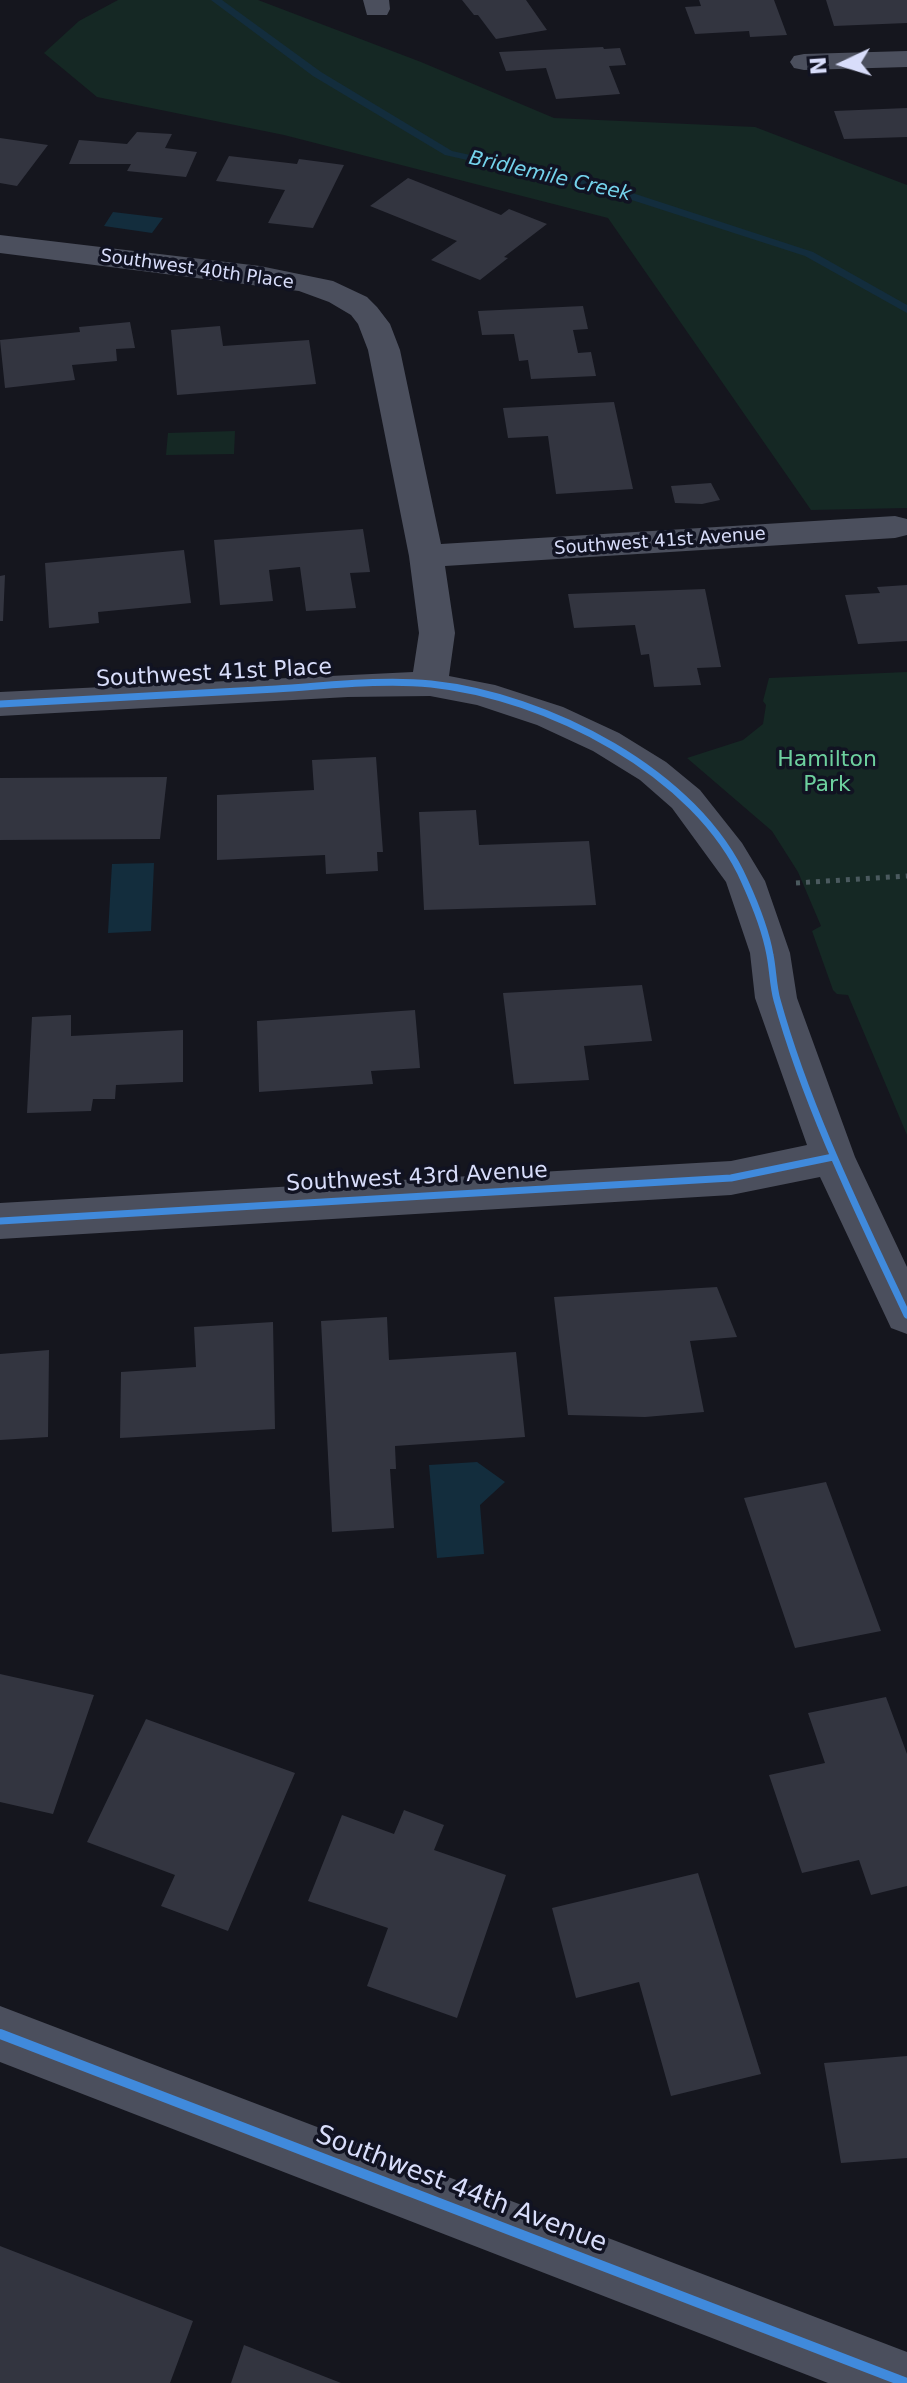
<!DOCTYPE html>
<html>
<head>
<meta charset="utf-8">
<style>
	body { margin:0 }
	#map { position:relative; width:907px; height:2383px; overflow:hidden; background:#15161e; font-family:"DejaVu Sans",sans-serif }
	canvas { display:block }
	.north { position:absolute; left:803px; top:24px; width:80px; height:80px; -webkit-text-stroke:6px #111322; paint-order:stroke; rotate:266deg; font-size:22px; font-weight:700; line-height:32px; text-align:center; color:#d8ddfa }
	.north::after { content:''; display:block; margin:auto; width:28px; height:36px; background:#d8ddfa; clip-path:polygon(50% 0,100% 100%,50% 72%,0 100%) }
</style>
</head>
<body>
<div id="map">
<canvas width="907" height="2383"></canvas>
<div class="north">N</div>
</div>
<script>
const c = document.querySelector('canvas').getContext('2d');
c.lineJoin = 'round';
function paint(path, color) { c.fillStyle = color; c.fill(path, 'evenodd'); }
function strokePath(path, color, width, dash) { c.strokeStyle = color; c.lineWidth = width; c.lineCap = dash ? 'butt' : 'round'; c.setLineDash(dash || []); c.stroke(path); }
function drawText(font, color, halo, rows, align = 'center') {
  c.font = font + ' "DejaVu Sans",sans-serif'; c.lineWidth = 7; c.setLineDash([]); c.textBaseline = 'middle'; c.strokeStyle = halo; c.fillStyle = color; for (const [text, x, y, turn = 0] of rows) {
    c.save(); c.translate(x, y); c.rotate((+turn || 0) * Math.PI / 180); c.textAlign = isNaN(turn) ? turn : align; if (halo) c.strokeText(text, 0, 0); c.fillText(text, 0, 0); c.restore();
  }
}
paint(new Path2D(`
	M118,0h140l163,62 133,56 201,9 152,58v323l-96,2 -203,-292 -324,-83 -187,-38 -53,-44 35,-32z
	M235,431l-1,23 -68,1 2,-22z
	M907,672v463l-59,-140 -11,-1 -4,-4 -21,-59 9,-5 -23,-54 -26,-41 -85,-73 56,-18 20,-16 3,-19 -3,-4 6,-23z`), '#152824');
paint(new Path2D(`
	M113,212l50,6 -11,15 -48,-7z
	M154,863l-3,68 -43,2 4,-69z
	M477,1462l28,20 -25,23 4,49 -47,4 -8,-93z`), '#132d3d');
paint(new Path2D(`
	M211,0h11l99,72 131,79 159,35 202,66 94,53v8l-102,-57 -201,-65 -159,-36 -132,-79z`), '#132d3d');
paint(new Path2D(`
	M462,0h64l21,30 -51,9 -18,-24h-4z
	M699,0h75l13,35 -37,2 -1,-6 -54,3 -10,-27 16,-1z
	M826,0h81v23l-73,3z
	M603,47l1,2 16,-1 6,17 -17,1 11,28 -64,5 -10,-31 -40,3 -7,-19z
	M907,108v29l-63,2 -10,-28z
	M137,132l35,2 -7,14 32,4 -11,25 -59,-6 4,-7h-62l10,-24 48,4z
	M0,138l48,7 -31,41 -17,-3z
	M229,156l68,8 2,-5 45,6 -31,63 -45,-5 17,-33 -69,-9z
	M408,178l93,37 8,-6 38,15 -43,33 4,1 -28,22 -49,-20 26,-19 -87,-35z
	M583,306l5,23 -15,1 5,23 13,-1 5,24 -65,3 -3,-19 -9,1 -5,-27 -32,1 -4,-24z
	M130,322l5,26 -19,1 1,12 -45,4 3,15 -70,8 -5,-48 80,-8 -1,-5z
	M220,326l3,20 86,-6 7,44 -139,11 -6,-65z
	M614,402l19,87 -77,5 -8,-58 -40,2 -5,-30z
	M711,483l9,17 -18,4 -27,-1 -4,-17z
	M363,529l7,43 -20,1 6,35 -50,3 -6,-44 -31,3 4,31 -53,4 -6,-65z
	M184,550l7,53 -93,9 1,11 -50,5 -4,-65z
	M5,575l-2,46h-3v-45z
	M907,585v56l-49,3 -13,-49 35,-2 -3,-6z
	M705,589l16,78 -24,1 4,17 -47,2 -5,-33 -8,1 -6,-30 -61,3 -6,-34z
	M376,757l7,95h-6l1,19 -52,3 -1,-19 -108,5v-65l97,-5 -2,-30z
	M167,777l-7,62 -160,1v-62z
	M476,810l3,35 110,-4 7,64 -172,5 -5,-98z
	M642,985l10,56 -68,5 5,34 -75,4 -11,-91z
	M415,1010l5,58 -49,3 2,13 -114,8 -2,-71z
	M71,1015v21l112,-6v52l-67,3 -1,14h-22l-2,12 -64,2 5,-96z
	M717,1287l20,50 -47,4 14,71 -59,5 -77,-2 -14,-118z
	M387,1317l2,43 127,-8 9,85 -130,9 1,23h-6l4,59 -62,4 -11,-211z
	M273,1322l2,107 -155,9 1,-66 75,-5 -2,-40z
	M49,1350l-1,87 -48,3v-86z
	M826,1482l55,149 -86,17 -51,-150z
	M0,1674l94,21 -41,119 -53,-12z
	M886,1697l21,57v132l-36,9 -12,-35 -57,13 -33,-98 56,-12 -17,-50z
	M146,1719l149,54 -67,158 -67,-25 14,-31 -88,-33z
	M404,1810l40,15 -10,25 72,25 -49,143 -90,-32 21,-58 -80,-27 34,-86 52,19z
	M698,1873l63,201 -90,22 -32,-114 -63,16 -24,-90z
	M907,2056v102l-66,5 -17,-100z
	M0,2246l193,75 -23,62h-170z
	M244,2345l97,38h-110z`), '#333540');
strokePath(new Path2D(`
	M796,883l111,-7`), '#4b5a5f', 5, [4, 6]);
paint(new Path2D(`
	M363,0h26l1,9 -3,6h-20z
	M907,51v16l-103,3 -10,-2 -4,-6 4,-6 10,-2z
	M0,235l260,31 73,15 34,16 10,10 13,17 10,26 41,194 454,-28 12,3v16l-12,3 -450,28 10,67 -6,43 46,9 68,22 56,26 47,29 34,28 42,53 23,38 25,72 7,45 58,159 52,110v67l-16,-6 -71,-151 -89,18 -731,44v-36l731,-42 76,-16 -52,-147 -5,-45 -24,-71 -54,-74 -32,-28 -47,-29 -56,-26 -60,-20 -47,-9 -82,1 -348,19v-24l413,-20 6,-39 -10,-77 -41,-206 -10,-26 -7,-9 -22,-13 -30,-11 -299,-38z
	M0,2006l907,346v31h-79l-828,-321z`), '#4b4f5d');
strokePath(new Path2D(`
	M0,704c92,-5 184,-10 276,-15 51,-3 105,-10 155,-5 115,12 266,88 314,198 10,22 21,50 25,73 3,15 3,31 7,45 30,108 82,213 130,315
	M0,1221l731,-43 102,-21`), '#408adc', 7);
strokePath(new Path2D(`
	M0,2034l907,349`), '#408adc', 10);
drawText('18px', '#d8ddfa', '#111322', [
	["Southwest 40th Place",197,270,8],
	["Southwest 41st Avenue",660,542,-4]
]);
drawText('italic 20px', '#74d3ec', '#111322', [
	["Bridlemile Creek",550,177,13]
]);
drawText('22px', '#d8ddfa', '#111322', [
	["Southwest 41st Place",214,674,-3],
	["Southwest 43rd Avenue",417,1178,-3]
]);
drawText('22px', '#6dd09e', '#111322', [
	["Hamilton",827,760],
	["Park",827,785]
]);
drawText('26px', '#d8ddfa', '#111322', [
	["Southwest 44th Avenue",461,2190,21]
]);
</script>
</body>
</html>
